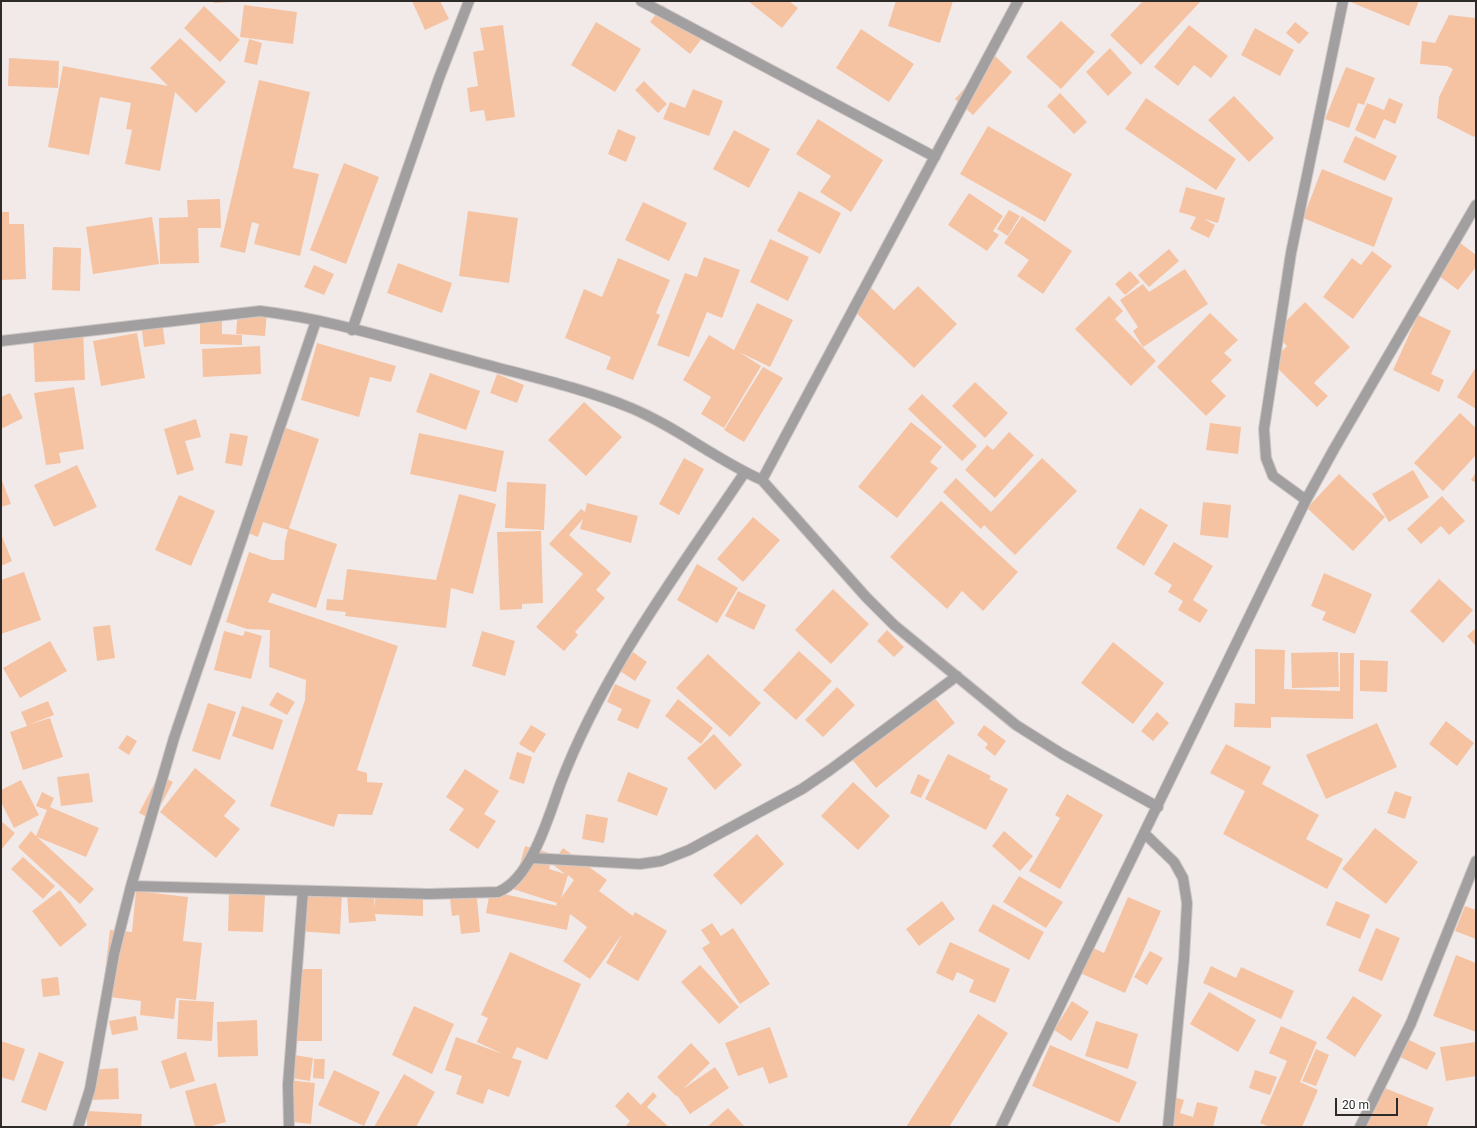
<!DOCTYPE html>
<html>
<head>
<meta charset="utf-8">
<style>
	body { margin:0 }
	#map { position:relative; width:1477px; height:1128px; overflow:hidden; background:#f2eae9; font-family:Roboto,sans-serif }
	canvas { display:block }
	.frame { position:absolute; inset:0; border:2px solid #2d2b2a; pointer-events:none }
	.scale { position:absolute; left:1335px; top:1098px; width:63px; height:18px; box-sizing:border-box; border:2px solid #2d2b2a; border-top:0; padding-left:5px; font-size:12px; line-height:14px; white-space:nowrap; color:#2d2b2a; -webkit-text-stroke:3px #fff; paint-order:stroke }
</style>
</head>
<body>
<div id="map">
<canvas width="1477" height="1128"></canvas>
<div class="frame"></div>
<div class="scale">20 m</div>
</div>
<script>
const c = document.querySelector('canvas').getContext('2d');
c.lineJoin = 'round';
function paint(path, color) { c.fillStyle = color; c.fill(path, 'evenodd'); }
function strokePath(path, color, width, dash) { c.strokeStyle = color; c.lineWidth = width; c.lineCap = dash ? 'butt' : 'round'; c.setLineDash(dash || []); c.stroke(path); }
paint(new Path2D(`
	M214,1h19v1l-19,1z
	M412,1h28l9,18 -24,11z
	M748,1h41l9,7 -16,20z
	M896,1h57l-13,42 -52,-17z
	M1143,1h58l-60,64 -31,-30z
	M1348,1h71l-10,25z
	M244,5l53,7 -4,32 -53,-7z
	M663,5l40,32 -13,17 -40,-32z
	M204,6l36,34 -20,22 -36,-34z
	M1449,15l27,3v115l-2,4 -37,-19 2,-21 14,-28 -6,-3 -27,-2 2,-23 13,2z
	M1061,21l34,31 -34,37 -35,-32z
	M596,22l45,27 -26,43 -44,-27z
	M1295,22l14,11 -10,11 -13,-11z
	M503,25l12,92 -29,4 -2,-11 -14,2 -3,-24 11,-2 -5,-34 11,-2 -4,-22z
	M1189,25l39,31 -17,22 -17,-13 -16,21 -24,-19z
	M1255,28l39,22 -14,26 -39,-21z
	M861,29l53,35 -25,38 -53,-34z
	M180,38l46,44 -30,31 -21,-21 -15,79 -35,-7 7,-34 -6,-1 5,-26 -31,-6 -11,58 -41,-8 15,-81 105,20 -18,-18z
	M249,39l13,4 -5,22 -13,-3z
	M1110,48l22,25 -24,23 -22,-24z
	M994,55l18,17 -39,43 -18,-16z
	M9,58l50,3 -1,27 -50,-2z
	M1346,67l29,11 -11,27 -6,-2 -9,25 -24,-9z
	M259,80l51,12 -17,76 26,6 -19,82 -46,-12 5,-20 -7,-2 -7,31 -25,-6z
	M644,81l23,23 -9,9 -23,-23z
	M693,89l30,12 -14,35 -46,-17 7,-17 15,6z
	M1060,93l27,29 -13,12 -27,-28z
	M1234,96l40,42 -25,24 -41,-42z
	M1146,98l90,61 -20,31 -91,-61z
	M1389,98l14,6 -8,20 -11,-5 -9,20 -20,-9 12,-27 17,7z
	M818,119l65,41 -32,52 -31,-20 11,-16 -35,-22z
	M988,126l84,48 -27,48 -85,-48z
	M618,129l18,8 -10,25 -18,-8z
	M734,130l36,19 -21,39 -36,-19z
	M1355,136l42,20 -12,25 -42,-19z
	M344,163l35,14 -33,87 -36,-14z
	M1322,169l71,29 -19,49 -71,-29z
	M1186,187l39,11 -7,25 -14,-4 11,6 -6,13 -19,-9 6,-12 -17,-5z
	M799,191l42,22 -21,41 -43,-23z
	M969,193l34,23 -10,15 6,4 -12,16 -39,-26z
	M220,199l1,29h-23l1,35 -39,1 -1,-46 29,-1 -1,-17z
	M643,202l44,21 -18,38 -44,-21z
	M1009,210l11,6 -12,20 -11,-7z
	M468,211l50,7 -9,65 -50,-7z
	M1,212h8v12h15l2,55 -25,1z
	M1022,216l50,35 -29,43 -26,-18 12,-16 -25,-17z
	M152,217l7,47 -66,10 -7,-47z
	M770,239l39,18 -21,44 -38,-19z
	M1459,242l17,13v12l-18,23 -23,-17z
	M53,247l28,1 -1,43 -28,-1z
	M1169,249l10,12 -30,26 -11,-12z
	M1372,251l20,15 -39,53 -30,-22 29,-39 9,7z
	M704,257l36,13 -18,48 -15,-6 -18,45 -32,-12 28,-72 12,4z
	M618,258l52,22 -14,33 4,2 -27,65 -27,-11 5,-12 -46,-19 19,-49 18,8z
	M398,263l54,20 -10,30 -55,-20z
	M314,265l20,9 -10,21 -20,-8z
	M1185,269l23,35 -65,43 -10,-16 5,-4 -18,-27 23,-16 6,8z
	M1130,271l10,11 -15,13 -10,-11z
	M869,286l25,24 24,-24 39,38 -43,44 -65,-62z
	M1109,296l14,15 -8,8 41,42 -25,25 -56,-57z
	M1305,302l45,45 -36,36 14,13 -11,11 -46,-45 16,-16 -13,-13z
	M757,303l36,17 -23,47 -31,-15 22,14 -37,62 -23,-14 10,-17 -28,-17 26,-45 25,15z
	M238,309l29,2 -2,25 -29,-2z
	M200,313l22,1v20l20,1v10l-42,-1z
	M1210,313l28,27 -14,13 8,7 -21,21 15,15 -20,20 -49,-49z
	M1418,315l33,16 -20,43 13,6 -5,12 -46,-22z
	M162,320l3,24 -21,3 -3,-24z
	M83,329l2,51 -50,2 -2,-51z
	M137,333l8,45 -44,8 -8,-45z
	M317,343l79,23 -5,16 -21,-5 -11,40 -58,-17z
	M260,346l1,28 -58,3 -1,-28z
	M763,367l20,11 -39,64 -20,-12z
	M1476,367v42l-19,-12z
	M430,373l50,18 -14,39 -50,-18z
	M497,374l27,11 -7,18 -27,-10z
	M975,382l33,31 -23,25 -33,-32z
	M74,387l10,62 -25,4 2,10 -15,2 -12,-72z
	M10,393l13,25 -22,11v-32z
	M922,394l55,52 -15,15 -54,-52z
	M584,402l38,35 -36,39 -38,-36z
	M1460,413l16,15v27l-33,36 -29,-28z
	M196,419l5,18 -16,4 9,29 -17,5 -13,-46z
	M911,422l31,25 -12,15 8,6 -41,50 -39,-31z
	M1210,423l31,4 -3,27 -32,-4z
	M283,427l36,12 -30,89 48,16 -21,64 -44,-15 -4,9 130,44 -41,124 10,3v9l16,1 -11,32 -34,-1 -4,13 -64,-21 35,-106 1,-20 -37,-13 1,-37 -23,-1 -21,-7 23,-70 23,8h12l1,-18 3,-12 -25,-8 -5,15 -10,-4z
	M1009,432l25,23 -39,43 -30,-28 22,-25 6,5z
	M230,433l18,3 -6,30 -17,-3z
	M419,433l85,18 -8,41 -86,-18z
	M684,458l20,11 -25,46 -20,-11z
	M1042,458l35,33 -62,64 -31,-30 -3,4 -38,-37 13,-14 35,34z
	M77,465l20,42 -43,20 -20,-42z
	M1413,470l16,27 -40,25 -17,-28z
	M1476,472v11l-5,-3z
	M1339,474l46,43 -32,34 -46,-43z
	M1,478l10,26 -10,3z
	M507,482l39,2 -2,46 -39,-2z
	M459,494l37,10 -23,90 -22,-6 -5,40 -101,-12 1,-4 -20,-2 1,-11 16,1 4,-31 89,11z
	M179,495l36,16 -24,55 -36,-16z
	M1442,496l23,25 -16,14 -8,-9 -20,18 -14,-15z
	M941,501l77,71 -35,39 -21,-20 -15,18 -57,-52z
	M1203,502l28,3 -3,33 -28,-3z
	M587,503l51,13 -7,27 -51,-14 3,-10 -14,16 42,38 -15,17 9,8 -30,34 3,3 -14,16 -28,-24 47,-53 -34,-30 32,-35 4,3z
	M1140,508l28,17 -24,41 -28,-18z
	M753,517l27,23 -37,42 -26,-23z
	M541,531l2,72 -21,1v5l-22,1 -3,-78z
	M1,534l11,27 -11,5z
	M1174,542l39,24 -20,34 15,10 -8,13 -22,-13 5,-9 -15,-9 4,-7 -18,-11z
	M697,564l41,24 -21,35 -40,-23z
	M24,572l17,48 -40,14v-54z
	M1324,573l48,21 -17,40 -33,-14 4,-8 -15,-6z
	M1439,579l34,31 -30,33 -33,-32z
	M833,589l36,35 -38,40 -36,-34z
	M738,591l28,14 -12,25 -29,-14z
	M110,625l5,33 -18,3 -4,-34z
	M1476,628v18l-9,-10z
	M887,630l17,17 -10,10 -17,-16z
	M224,631l19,5 2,-5 17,5 -11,43 -37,-9z
	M482,631l33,10 -10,35 -33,-10z
	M50,641l17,30 -47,27 -17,-30z
	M1113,642l51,41 -31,41 -52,-41z
	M1255,649l30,1 -1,39 56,2v-38h14l-1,66 -82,-2v11l-37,-1 1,-24 20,1z
	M799,651l33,30 -36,39 -33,-30z
	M633,652l14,10 -12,19 -15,-10z
	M1338,652l1,35 -47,1 -1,-35z
	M708,654l53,49 -31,34 -54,-49z
	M1360,660l28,1 -1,31 -27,-1z
	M615,684l36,16 -13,29 -21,-9 5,-11 -15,-7z
	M837,687l18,18 -32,32 -18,-17z
	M277,692l18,10 -8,13 -18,-10z
	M930,692l25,31 -79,65 -26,-31z
	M678,699l35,29 -12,16 -36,-28z
	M48,701l6,14 -26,10 22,-7 13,39 -40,13 -13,-38 17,-6 -6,-14z
	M208,703l28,9 -16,48 -28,-9z
	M242,706l41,14 -10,30 -41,-14z
	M1157,712l12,11 -16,18 -12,-10z
	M1446,721l28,22 -17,23 -28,-22z
	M1377,723l20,44 -71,32 -20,-44z
	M531,725l15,9 -12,19 -15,-9z
	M984,725l22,16 -11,15 -10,-8 3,-4 -11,-9z
	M714,734l28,31 -27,25 -28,-32z
	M127,735l10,6 -8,14 -11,-7z
	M1226,744l45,23 -9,17 57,31 -13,24 37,20 -16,30 -104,-55 22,-43 -35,-18z
	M517,752l15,5 -8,27 -15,-5z
	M948,754l43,22 -2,3 19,10 -22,41 -61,-31z
	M195,768l41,33 -12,15 16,13 -24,29 -56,-46z
	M465,769l34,22 -15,23 12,7 -18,28 -29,-19 15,-21 -18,-12z
	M628,772l40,16 -11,28 -40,-15z
	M89,773l4,29 -32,4 -4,-29z
	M918,774l12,6 -9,18 -11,-5z
	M159,775l14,7 -20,38 -14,-7z
	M21,780l18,35 -25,13 -13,-26v-12z
	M853,782l37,34 -32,34 -37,-34z
	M1395,791l17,6 -7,22 -18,-6z
	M42,792l12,6 -4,9 49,21 -13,29 -49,-20 57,52 -14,15 -62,-57 13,-16 5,5 11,-26 -11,-4z
	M1067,794l36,21 -43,74 -31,-18 31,-53 -5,-3z
	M586,814l22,4 -4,25 -22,-4z
	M1,821l14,12 -14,17z
	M1375,828l43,34 -32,42 -44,-35z
	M1004,831l29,25 -13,15 -28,-25z
	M757,834l27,30 -43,41 -28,-30z
	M525,846l28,8 -4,15 16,5 -13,-10 11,-16 44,32 -8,11 34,25 2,-4 32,19 -29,50 -32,-18 17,-30 -33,46 -27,-18 24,-34 -17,-13 -3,16 -81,-17 4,-22 68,15 -2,-1 1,-2 -44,-14zM568,875l6,5 -13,18z
	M23,857l32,29 -12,13 -32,-30z
	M1019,876l44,26 -17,26 -43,-26z
	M476,888l4,44 -19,2 -2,-19 -7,1 -3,-26z
	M60,890l27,35 -27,22 -28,-36z
	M373,890l2,18v-16l48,2v22l-48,-2 1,7 -27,2 -2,-31z
	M136,891l52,6 -5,44 19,2 -6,57 -20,-2 -2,21 -34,-4 1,-14 -39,-5 8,-66 22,2z
	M299,891l43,2 -2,41 -43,-3z
	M229,893l36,2 -2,37 -35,-1z
	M1128,897l33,14 -36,82 -45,-20 11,-26 13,6z
	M942,901l13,18 -36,27 -13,-17z
	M1336,901l34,14 -10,24 -34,-14z
	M993,904l51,28 -15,28 -51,-29z
	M1465,906l11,4v29l-21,-8z
	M712,923l9,13 12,-8 37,56 -30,20 -38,-56 8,-5 -9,-13z
	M1376,928l24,10 -18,43 -24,-10z
	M950,942l60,27 -15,34 -26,-11 5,-12 -17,-8 -4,9 -17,-8z
	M1150,951l13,7 -16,27 -13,-8z
	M510,952l71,32 -34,76 -30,-13 -5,11 10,3 -13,36 -21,-8 -5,15 -27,-10 6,-18 -17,-6 11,-33 47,17 -26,-12 11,-24 -7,-3z
	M1456,955l20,8v69l-43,-16z
	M700,965l39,42 -20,17 -38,-42z
	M1211,966l25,12 5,-11 53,24 -13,28 -78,-36z
	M294,969h28v72h-28z
	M58,977l2,18 -17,2 -2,-18z
	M1209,992l47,28 -18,32 -48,-28z
	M1353,996l29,19 -27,42 -29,-19z
	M179,1000l35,2 -2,39 -35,-2z
	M1072,1001l17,11 -18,29 -17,-11z
	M414,1006l40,18 -22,50 -40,-19z
	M978,1014l30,19 -59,94h-43z
	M136,1016l2,14 -26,5 -3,-14z
	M257,1020l1,36 -40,1 -1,-35z
	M1096,1021l42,13 -10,35 -43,-13z
	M1281,1026l36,16 -17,40 18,8 -16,37h-32l-10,-4 27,-62 -18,-8z
	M770,1027l18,50 -19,7 -6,-17 -25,9 -13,-33z
	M1403,1037l33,16 -9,17 -33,-16z
	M1,1041l24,8 -11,32 -13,-4z
	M1476,1042v34l-30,5 -6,-34z
	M691,1043l19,20 -27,26 32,-22 14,21 -39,26 -13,-19 -1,1 -19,-19z
	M1050,1045l87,37 -18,41 -87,-37z
	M1316,1049l13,6 -13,31 -14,-5z
	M39,1052l25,10 -18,49 -25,-9z
	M186,1052l9,29 -25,8 -9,-28z
	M288,1054l25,4 -3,23 -25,-4z
	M314,1059h11l-1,20 -11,-1z
	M118,1068l1,31 -30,1 -1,-30z
	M334,1070l46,22 -16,34 -46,-21z
	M1255,1070l22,7 -7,18 -21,-7z
	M404,1074l31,18 -19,35h-42z
	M288,1080l27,3 -4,41 -27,-3z
	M216,1083l10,39 -18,5h-13l-10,-36z
	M1380,1086l54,22 -7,17 4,2h-67z
	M628,1092l13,13 12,-13 4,4 -10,11 22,20h-44l5,-6 -15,-15z
	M1171,1096l13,4 -4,13 13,4 4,-15 21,5 -5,20h-40z
	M728,1108l17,19h-38z
	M87,1111l55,3 -1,13h-54z`), '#f5c3a2');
const minor = new Path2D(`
	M641,1l294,156
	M352,330l87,-252 30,-77
	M1,341l259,-30c70,8 140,31 209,49 54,15 111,27 162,48 46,19 85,52 131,72l104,117 28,28 122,100 46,29 96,53
	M762,480l256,-479
	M1306,500l-33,-24 -7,-18 -2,-29 27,-176 52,-252
	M1145,834l29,28 9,16 4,25 -3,56 -16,168
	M531,858l109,6 21,-3 28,-11 113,-61 28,-19 127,-94
	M131,886l298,8 69,-2c33,-13 51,-76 62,-107 43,-114 118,-213 185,-313
	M78,1127l12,-38 24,-135 17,-68 43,-148 142,-417
	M289,1127l-1,-42 15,-194
	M1001,1127l305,-627 28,-51 142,-244
	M1360,1127l51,-104 65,-162`);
strokePath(minor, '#cfc8c7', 12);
strokePath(minor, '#a29fa0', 10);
</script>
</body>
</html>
